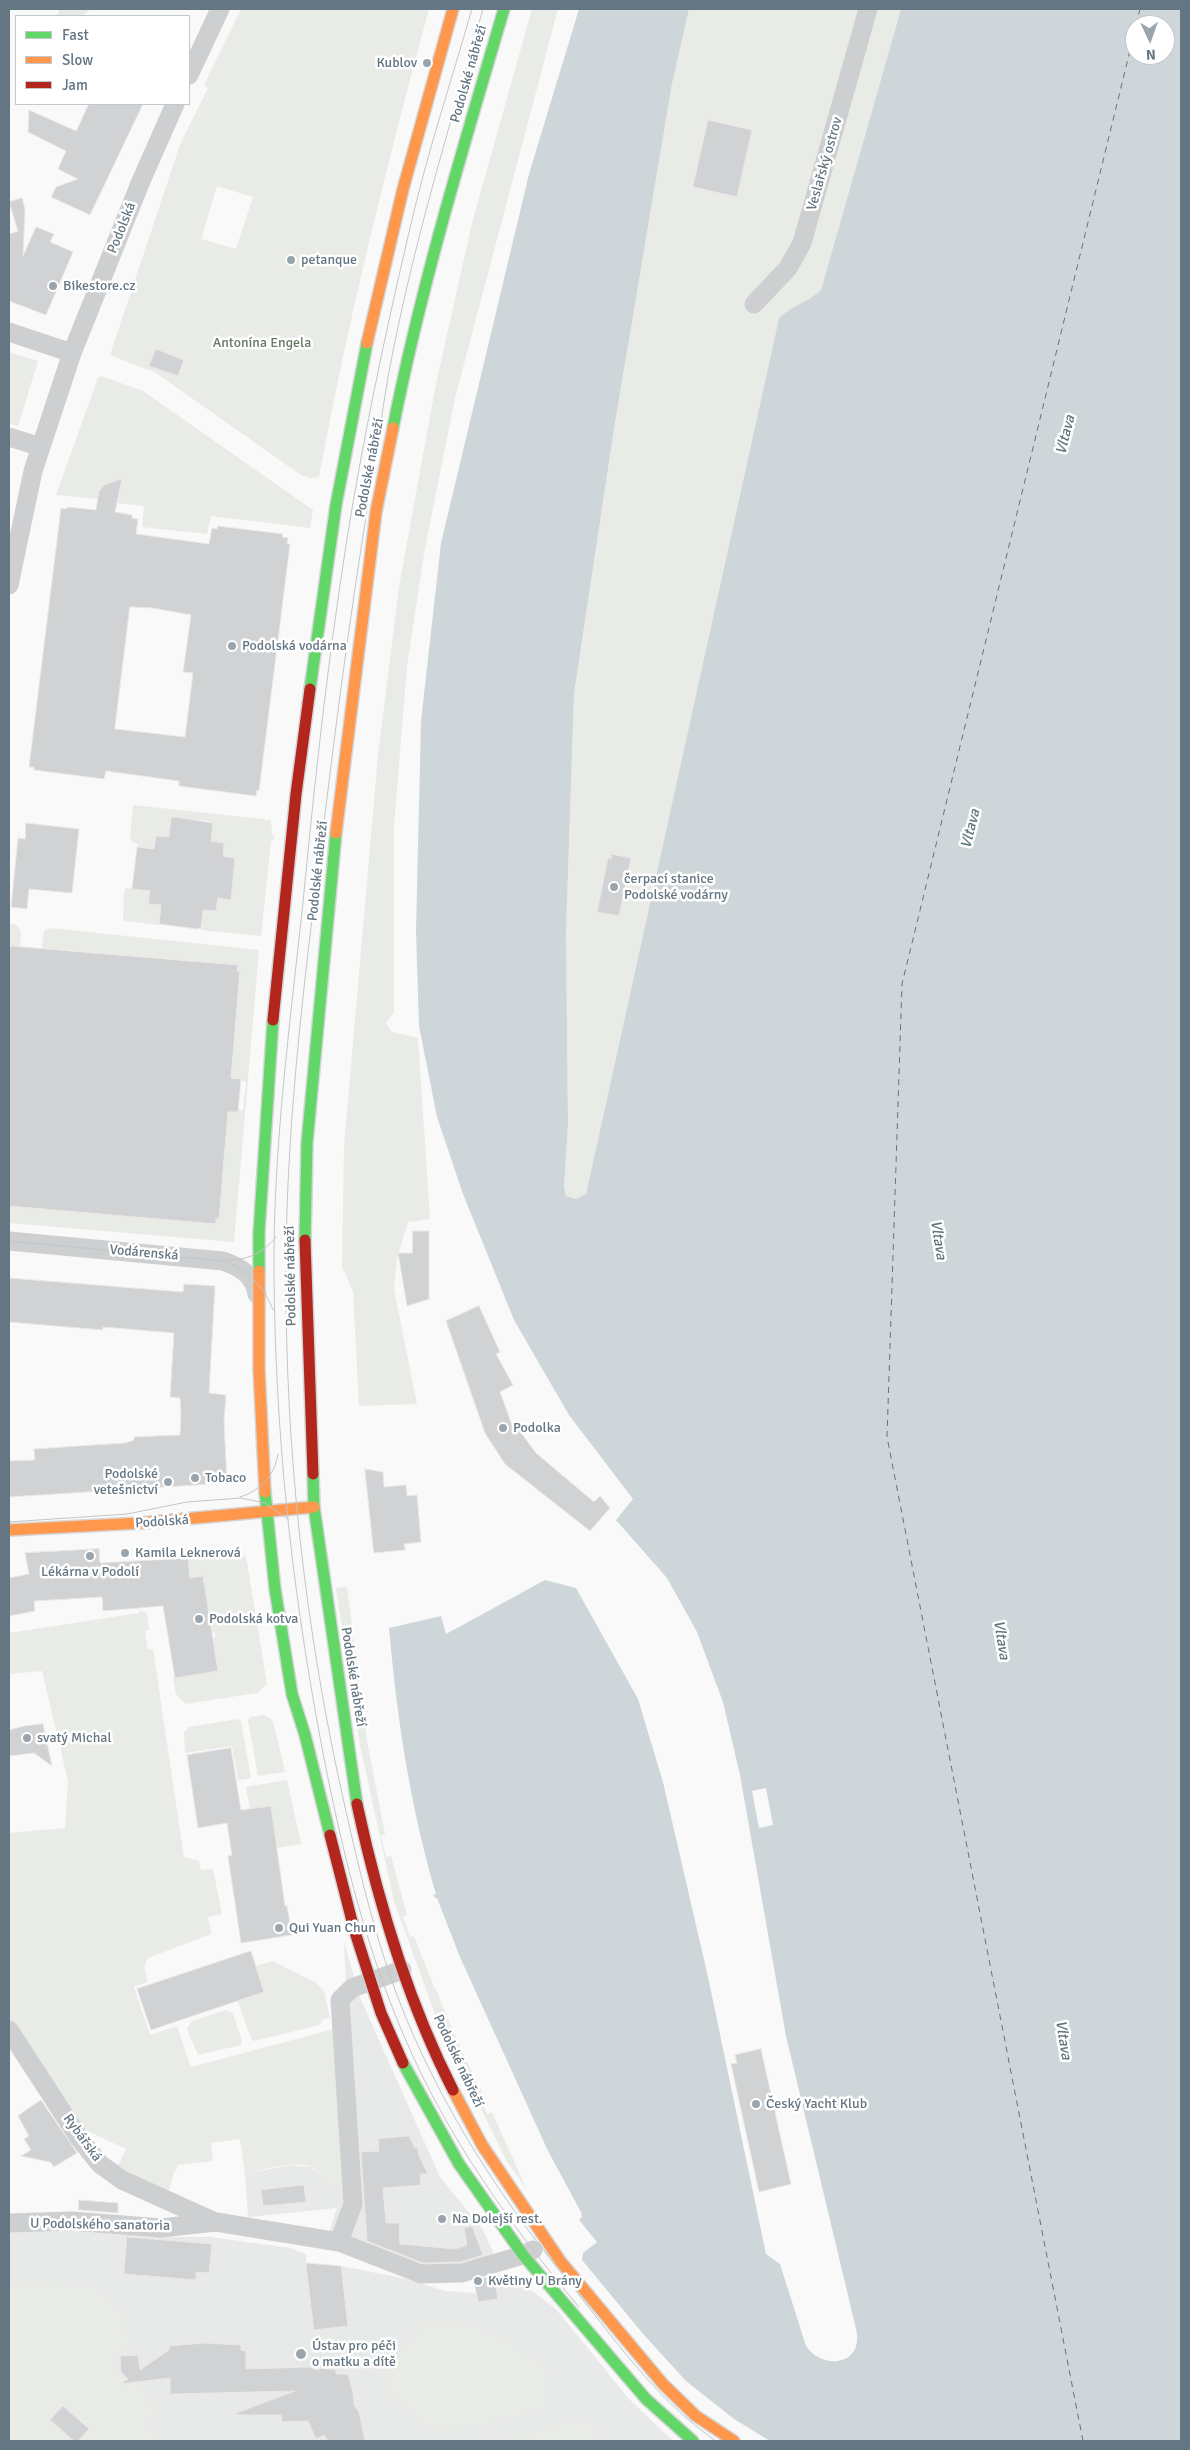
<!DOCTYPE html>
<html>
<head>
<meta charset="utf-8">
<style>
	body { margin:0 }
	#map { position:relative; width:1190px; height:2450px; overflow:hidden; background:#f9f9f9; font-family:Signika,sans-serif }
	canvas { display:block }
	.frame { position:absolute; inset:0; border:10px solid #657683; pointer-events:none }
	.legend { position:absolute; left:15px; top:15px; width:175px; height:90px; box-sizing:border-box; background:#fff; border:1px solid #c1c8cd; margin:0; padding:6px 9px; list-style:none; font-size:15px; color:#657683 }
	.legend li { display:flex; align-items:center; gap:10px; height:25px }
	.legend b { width:25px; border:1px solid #c1c8cd }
	.north { position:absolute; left:1125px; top:15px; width:50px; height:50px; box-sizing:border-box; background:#fff; border:1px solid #c1c8cd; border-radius:50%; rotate:177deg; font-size:14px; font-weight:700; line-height:20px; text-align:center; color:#657683 }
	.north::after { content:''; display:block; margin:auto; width:18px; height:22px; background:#99a4ac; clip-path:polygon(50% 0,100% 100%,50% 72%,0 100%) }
</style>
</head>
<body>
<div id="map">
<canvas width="1190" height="2450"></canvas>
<div class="frame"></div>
<ul class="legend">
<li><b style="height:6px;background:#63d668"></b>Fast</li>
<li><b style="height:6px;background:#ff974d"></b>Slow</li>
<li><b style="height:6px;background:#b3261e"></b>Jam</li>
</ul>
<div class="north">N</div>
</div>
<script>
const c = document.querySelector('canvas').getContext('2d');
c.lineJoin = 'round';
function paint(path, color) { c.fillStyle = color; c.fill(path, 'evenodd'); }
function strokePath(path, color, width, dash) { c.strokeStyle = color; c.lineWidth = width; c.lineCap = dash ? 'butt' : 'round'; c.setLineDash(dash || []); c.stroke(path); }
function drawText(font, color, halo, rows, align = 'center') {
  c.font = font + ' Signika,sans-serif'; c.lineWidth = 5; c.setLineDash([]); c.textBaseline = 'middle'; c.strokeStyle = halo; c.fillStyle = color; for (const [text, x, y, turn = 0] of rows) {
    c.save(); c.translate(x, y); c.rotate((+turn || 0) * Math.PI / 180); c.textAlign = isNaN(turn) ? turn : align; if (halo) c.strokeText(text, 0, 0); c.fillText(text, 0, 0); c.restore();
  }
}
paint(new Path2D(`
	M60,9h31l-8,7h-26z
	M344,1942l15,53 81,182 43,53 13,28 -37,11 -50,-4 -80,-33 8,-24 -89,9 -3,-43 45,-9 21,2 15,13 21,-173z
	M66,2227l100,10h44l81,11 15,6v9l35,3 66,13 38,12 31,2 -2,-14 31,-6 10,5 41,31 73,90 44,42h-664v-212z`), '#e8e9e9');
paint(new Path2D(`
	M241,9h188c-42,155 -81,310 -110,468l-9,1 -9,-3 -145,-102 -46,-18 71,-213 27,-54 -4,-3zM217,186l36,11 -17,52 -35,-10zM156,349l28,11 -6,16 -28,-11z
	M532,9h26l-103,389 -30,150 -18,118 -13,160v186l-8,11 6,9 26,6 12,181 -22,3 -11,36 -3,31 23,115 -58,2 -6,-115 -11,-24 2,-121 34,-391 21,-168 37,-203 36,-161z
	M689,9h212l-80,281c-14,14 -30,16 -42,28l-193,876 -10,5 -10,-3 -2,-9 4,-63 -2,-191 8,-239 40,-265 58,-345zM708,120l44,10 -15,67 -44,-10z
	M9,352l29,9 -20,65 -9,-3z
	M101,376l42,15 170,119 -3,18 -99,-12 -4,18 -65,-7 2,-21 -27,-3 4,-20c-13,2 -21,1 -23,16l-42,-4 42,-117z
	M133,805l138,15 1,14 3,4 -4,3 -10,95 -60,-6 2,-20 13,1 2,-13 13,1 4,-41 -12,-2 -12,-15 -2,-20 -21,-2 -19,18 -13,-1 -2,13 -17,-2 1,-3 -6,-2 -2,-4z
	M126,888l24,3 -2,13 13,1 -2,20 -36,-4 1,-30z
	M9,923l8,2 4,7 -1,14h-9l-2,8z
	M51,928l208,22 -25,292 -225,-19v-17l207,18v-6h3l9,-106 15,-2 3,-28 -15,-4 9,-107h-3l1,-6 -196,-17 2,-17z
	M235,1554l11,2 21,128 -10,9 -72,11 -9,-10 -3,-16 45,-7 -5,-33h2v-5l-3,-1 -9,-55 -13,1 -2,-20z
	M347,1587l20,154 18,93 -4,2 5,21 5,-1 16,59 -4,2 7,20 4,-1 19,48v4l2,-1 22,54 25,51 -4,2 9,20 5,-2 35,78 -21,-30 -71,-146 -41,-113 -34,-156 -24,-157z
	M139,1610l8,3 2,17 -4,1 3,19 5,-1 31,208 15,4 2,9 12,-1 9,45 -14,3 3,17 -63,24 -4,9 4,15 -14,5 16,48 27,-9 14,41 143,-38 12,141 -7,15 -7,5c-5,-8 -13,-19 -21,-23 -19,-7 -47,3 -66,7l-5,-35 -29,4 2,18 -35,4 -5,10 -6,24 -50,-32 9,-18 -45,-21 -72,-105v-190l56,-5 3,-47 -26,-110 -33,3v-41l130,-20z
	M264,1715l7,4 3,6 11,47 -27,4 -10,-56 2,-3z
	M238,1719l3,2 10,57 -13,2 -6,-34 -47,7 -1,-21 5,-5z
	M287,1780l14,64 -25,4 -5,-42 -21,3 -4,-22z
	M273,1961l43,22 8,8 6,27 -7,1 -3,6 -66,16 -3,-2 -13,-38 26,-9 -8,-26z
	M226,2010l7,3 9,28 -1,4 -43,10 -11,-26 5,-8z
	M9,2281l83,4 27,25 12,37 -16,7v14l13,15 14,2 16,29 -12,9 11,18h-79l11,-12 -38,-9 23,21h-65z
	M441,2320c43,4 74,23 105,50l1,23 -4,17 -80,19 -32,-1 -45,-36c3,-27 21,-50 38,-70z
	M569,2420l22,4 8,17h-118l53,-8z`), '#e8ebe6');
paint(new Path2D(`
	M579,9h110l-17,75 -58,345 -40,265 -8,239 2,191 -4,63 2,9 10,3 10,-5 193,-876c12,-12 28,-15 42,-28l80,-281h280v2432h-411l-36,-22 -48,-38 -42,-46 -62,-75 1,-7 14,-11 -18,-22 3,-3 -1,-5 -33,-61 -88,-194 -23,-59h-2l-2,-3 3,-1c-26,-88 -39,-176 -47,-266l52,-12 5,18 99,-54 31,8 62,111 25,83 45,195 58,277 14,10 26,82c15,23 55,21 51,-13l-71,-297 -46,-261 -17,-73 -26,-70 -30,-54 -51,-58 17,-21 -64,-84 -55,-95 -51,-126 -26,-77 -18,-91 -3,-96 5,-209 20,-178 88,-369zM1135,25h30v30h-30z`), '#ced6d9');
paint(new Path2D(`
	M766,1788l7,37 -14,3 -7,-37z`), '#f9f9f9');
strokePath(new Path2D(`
	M1136,25l4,-16
	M1083,2441l-196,-1004 15,-453 233,-954`), '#60757c', 1, [6, 5]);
const building = new Path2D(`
	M89,104h54l-53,111 -39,-18 5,-10 22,-8 -20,-10 8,-18 -38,-19 1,-22 47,21z
	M708,120l44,10 -15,67 -44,-10z
	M22,198l3,11 -2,47 13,-29 18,7 -4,8 23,10 -27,63 -37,-14v-67l9,-3 -9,-29z
	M156,349l28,11 -6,16 -29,-10z
	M122,479l-7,33 17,3v3l6,1 -2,15 73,10 3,-16 5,1 1,-3 65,8 -1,3 6,1 -1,6h3l-31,247 -2,-1 -1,6 -77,-10v-5l-73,-10 -2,8 -70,-9v-3h-5l32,-259 6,1v-2l29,3 3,-19 5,-6zM130,607l23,1 38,7 -8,57 10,1 -8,64 -70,-8z
	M175,817l38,6 -2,18 13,2 -1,13 12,2 -4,42 -13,-2 -2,13 -13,-1 -2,18 -4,1 -38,-5 2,-19 -13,-1 2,-13 -18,-2 5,-42 17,2 2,-13 13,1 2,-19z
	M26,823l53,6 -7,64 -43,-4 -2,20 -16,-2 7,-69 7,1z
	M611,854l20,4 -12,58 -22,-4 11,-54 3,1z
	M11,946l227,19 -1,6h3l-9,107 10,1 -3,33h-10l-9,107 -3,-1v6l-207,-18v-254z
	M413,1231h16v68l-22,7 -9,-53h14z
	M9,1278l174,14 1,-8 31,2 -6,107 17,2 -2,26 3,62 -218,14v-36l26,-1 -1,-11 91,-6 9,-3v-3l46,-2 1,-20 -1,-17 -10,-1 4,-64 -71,-6v3l-94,-8z
	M479,1306l21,46 -4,2 17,31 -13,7 13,36 3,-2 20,27 58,49 6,-6 10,12 -20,23 -85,-67 -20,-31 -39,-112z
	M365,1469l18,3 1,15 22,-2 1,11 10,-1 4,47 -17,2 1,6 -31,3z
	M99,1549l1,14 88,-5 2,20 13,-2 15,95 -43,7 -12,-72 -60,5 -1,-14 -68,4 1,10 -26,5v-38l20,-4 -4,-21z
	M43,1724l9,42 -18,-13 -25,3v-26l15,-4z
	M231,1748l10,62 30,-4 14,100h2l5,29 -51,8 -13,-87 4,-1 -5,-32 -29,5 -11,-73z
	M251,1951l13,41 -113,38 -14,-41z
	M761,2049l30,135 -32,8 -28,-128 6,-1 -2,-8z
	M41,2100l36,53 -23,14 -4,-5 -29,-6 10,-6 -7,-11 5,-3 -11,-20z
	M409,2136l6,12h3l1,8 9,18h-8l1,11 -38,3 3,35h13l1,21 55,5 12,-4 -3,-17 8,-2 11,29 -23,7 -37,1 -56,-22 -6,-89 18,-1 -1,-12z
	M304,2185l2,17 -43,4 -2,-16z
	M79,2200l39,3v10l-39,-3z
	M127,2237l85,7 -3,29 -13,-1v8l-72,-6z
	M306,2263l35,3 7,60 -34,4z
	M494,2276l4,23 -20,3 -4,-21z
	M206,2343l35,2v5l5,1v18l63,-2 8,3 5,-2 14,2v4h12l5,19 1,12 5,7 6,29h-37l-4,-6 -8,4 -8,-18 -26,1 -1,-7h-45v-2l59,-22 -125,3v-16l-50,6 8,-5 -7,-7 -1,-16 18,-1 2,15 29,-20 1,-4z
	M63,2406l26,23 -11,12h-4l-24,-21z`);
paint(building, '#d0d2d3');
strokePath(building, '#e8e8e8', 1);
const fast = new Path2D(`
	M393,428c28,-142 70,-280 111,-419
	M310,689l26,-184 31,-162
	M305,1240l2,-97 29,-310
	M259,1271v-39l14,-212
	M313,1474l1,33 43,297
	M265,1492l10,97 17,105 13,41 25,100
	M403,2063l56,101 64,91 123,144 47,42`);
const slow = new Path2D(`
	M367,343l36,-154 50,-180
	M336,833l40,-321 17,-84
	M259,1271v98l6,123
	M9,1530l132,-7 173,-16
	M453,2090l29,55 79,117 102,122 33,32 38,25`);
const jam = new Path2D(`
	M273,1020l23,-226 14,-105
	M305,1240l8,234
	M357,1804c21,98 50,196 96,286
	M330,1835l24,94 27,84 22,50`);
strokePath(fast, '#d5d6d7', 14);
strokePath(slow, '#d5d6d7', 14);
strokePath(jam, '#d5d6d7', 14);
strokePath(new Path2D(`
	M189,75l31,-66
	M754,304l34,-36 14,-25 66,-234
	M9,332l63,21
	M9,437l32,10
	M9,585l24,-114 39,-118 69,-172 34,-77
	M9,1241l214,20c17,6 31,14 34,33
	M9,2030l70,108 21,26 22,16 93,42
	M9,2223l63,-2 89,7 55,-6 123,20 82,32 41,-1 61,-18 10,-5
	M339,2242l14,-38 -13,-204 12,-12 50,-18`), '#cecfd0', 19);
strokePath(fast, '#63d668', 11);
strokePath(slow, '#ff974d', 11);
strokePath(jam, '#b3261e', 11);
strokePath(new Path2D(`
	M472,9c-21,73 -45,145 -62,219 -28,119 -54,243 -71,364 -15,103 -26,207 -36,310 -13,122 -30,247 -29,370 1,158 17,310 46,465 19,101 43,204 84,299 42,99 106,189 175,271
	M483,9c-32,112 -66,223 -89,337 -8,38 -13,76 -19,115 -19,114 -35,229 -49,345 -19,152 -40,310 -40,463 -1,181 19,362 59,538 16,71 33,143 61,211 39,94 97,184 162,263 45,56 88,119 148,160
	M9,1241l214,20c24,8 41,25 50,49
	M226,1260c21,1 37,-7 50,-23
	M240,1497c20,-6 35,-22 38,-43
	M9,1522l118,-8 60,-12 54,-4 24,5 23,16`), '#c3c5c6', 1);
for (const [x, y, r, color] of [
	[427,63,5,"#99a4ac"],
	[291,260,5,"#99a4ac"],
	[53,286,5,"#99a4ac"],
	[232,646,5,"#99a4ac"],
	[614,887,5,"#99a4ac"],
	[503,1428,5,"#99a4ac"],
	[195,1478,5,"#99a4ac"],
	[168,1482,5,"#99a4ac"],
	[125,1553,5,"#99a4ac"],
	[90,1556,5,"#99a4ac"],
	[199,1619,5,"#99a4ac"],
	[27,1738,5,"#99a4ac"],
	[279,1928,5,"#99a4ac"],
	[756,2104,5,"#99a4ac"],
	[442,2219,5,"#99a4ac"],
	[478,2281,5,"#99a4ac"],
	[301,2354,6,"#99a4ac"]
]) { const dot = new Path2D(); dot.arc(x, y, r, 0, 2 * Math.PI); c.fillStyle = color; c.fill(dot); strokePath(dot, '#fff', 2); }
drawText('14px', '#657683', '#fff', [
	["Kublov",417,63,"right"],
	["petanque",301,260],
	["Bikestore.cz",63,286],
	["Podolská vodárna",242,646],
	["čerpací stanice",624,879],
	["Podolské vodárny",624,895],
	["Podolka",513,1428],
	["Podolské",158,1474,"right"],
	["vetešnictví",158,1490,"right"],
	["Tobaco",205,1478],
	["Kamila Leknerová",135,1553],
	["Lékárna v Podolí",90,1572,"center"],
	["Podolská kotva",209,1619],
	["svatý Michal",37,1738],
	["Qui Yuan Chun",289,1928],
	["Český Yacht Klub",766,2104],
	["Na Dolejší rest.",452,2219],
	["Květiny U Brány",488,2281],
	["Ústav pro péči",312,2346],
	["o matku a dítě",312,2362]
], 'left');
drawText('14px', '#657683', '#fff', [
	["Podolské nábřeží",469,74,-74],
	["Veslařský ostrov",825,164,-74],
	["Podolská",122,228,-68],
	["Podolské nábřeží",370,468,-79],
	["Podolské nábřeží",318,871,-84],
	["Vodárenská",144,1253,5],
	["Podolské nábřeží",291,1276,-91],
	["Podolská",162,1522,-4],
	["Podolské nábřeží",353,1677,81],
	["Podolské nábřeží",458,2061,65],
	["Rybářská",82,2138,54],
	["U Podolského sanatoria",100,2225,1]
]);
drawText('14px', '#687a64', '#fff', [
	["Antonína Engela",262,343]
]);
drawText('italic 15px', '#60757c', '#fff', [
	["Vltava",1066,435,-76],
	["Vltava",971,829,-76],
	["Vltava",938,1240,81],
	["Vltava",1001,1640,81],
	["Vltava",1063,2040,81]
]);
</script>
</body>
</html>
